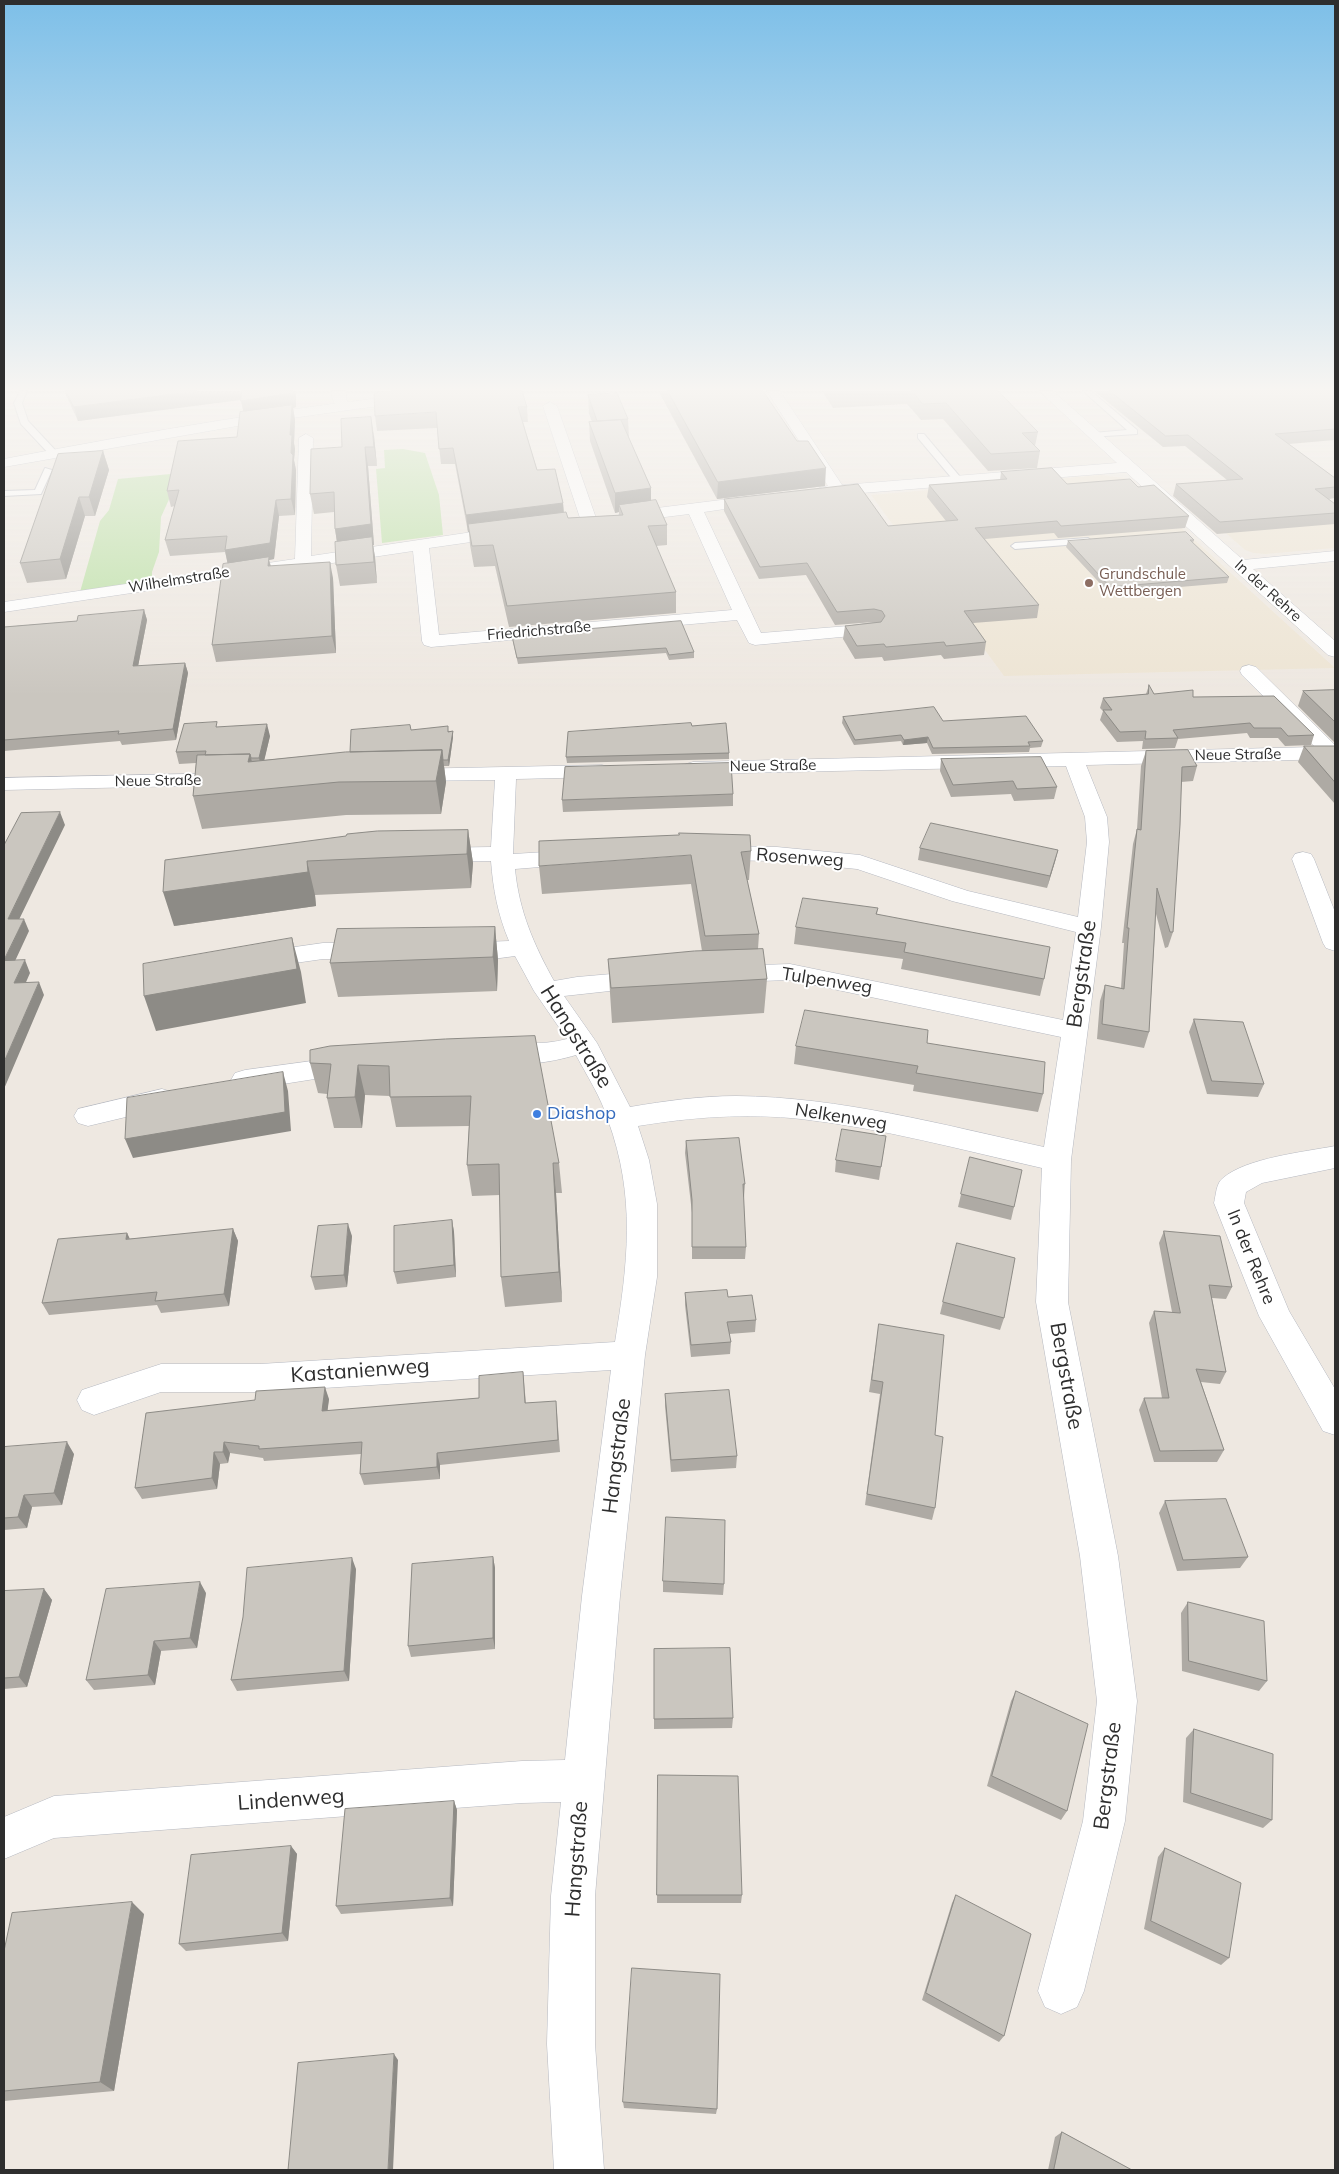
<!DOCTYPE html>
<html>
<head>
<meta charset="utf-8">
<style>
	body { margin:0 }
	#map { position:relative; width:1339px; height:2174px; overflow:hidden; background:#eee8e1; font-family:Mulish,sans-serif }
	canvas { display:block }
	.frame { position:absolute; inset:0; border:5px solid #2e2e2e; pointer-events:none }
</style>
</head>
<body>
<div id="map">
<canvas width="1339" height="2174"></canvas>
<div class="frame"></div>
</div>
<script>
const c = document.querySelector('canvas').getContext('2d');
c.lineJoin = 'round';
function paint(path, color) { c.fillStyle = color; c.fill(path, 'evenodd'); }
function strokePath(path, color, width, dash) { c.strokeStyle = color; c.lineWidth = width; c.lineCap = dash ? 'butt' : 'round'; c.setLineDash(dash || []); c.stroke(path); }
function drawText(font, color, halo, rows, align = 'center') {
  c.font = font + ' Mulish,sans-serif'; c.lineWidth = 4; c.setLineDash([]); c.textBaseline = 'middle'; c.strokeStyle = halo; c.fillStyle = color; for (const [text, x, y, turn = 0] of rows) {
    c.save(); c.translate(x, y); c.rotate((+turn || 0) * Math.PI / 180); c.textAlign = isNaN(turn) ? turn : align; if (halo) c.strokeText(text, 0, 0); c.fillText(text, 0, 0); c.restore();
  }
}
paint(new Path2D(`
	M1101,475l24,3 6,4 204,186 -331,8 -133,-181z
	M1185,497l150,27v24l-70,6 -11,-1 -9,-3z`), '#ede4d3');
paint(new Path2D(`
	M403,449l22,4 14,42 4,40 -61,8 -6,-74 9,-1 -1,-18z
	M181,473l-20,44 -2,35 -7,20v9l-72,11 20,-71 9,-11 9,-31z`), '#badfa3');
const lane = new Path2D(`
	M20,391h7l-5,12 6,18 29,31v4h-6l-30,-32 -7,-21z
	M1083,391h8l46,39v4l-47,3 -1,-2 4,-2 34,-3z
	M918,434h6l37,44v4h-6l-37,-44z
	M45,468l7,2 -11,24 -37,2v-5l31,-1z
	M1088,538l4,3 -1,2 -76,6 -4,-3 4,-3z`);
const street = new Path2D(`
	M332,391h14v7l4,9 -2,3h-10l-6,-12z
	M767,391h13l62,94 275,-22 -78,-72h14l190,169 92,-9v10l-82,8 82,72v16l-7,-2 -202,-183 -302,24 -5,-2 -3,-3 3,-3 9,-2z
	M550,402l7,4 40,115 -2,3h-12l-2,-3 -38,-115z
	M306,434l7,4 -2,118 195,-29 6,2 2,3 -2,3 -6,2 -77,11 10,87 293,-25 -43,-96 -64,8 -6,-2 -2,-3 2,-3 6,-2 136,-17 5,2 3,3 -3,3 -62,9 57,121 112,-9 6,1 3,4 -3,4 -6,1 -118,11 -6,-2 -12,-23 -306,27 -7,-2 -2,-4 -9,-90 -409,61v-10l291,-43 4,-121z
	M1249,665l7,2 79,78v14l-249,6 21,52 2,25 -8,85 -30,233 -3,142 50,254 19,145 -12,120 -41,170 -7,16 -16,7 -16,-7 -7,-16 45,-170 14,-120 -17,-145 -44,-254 6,-134c-80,-18 -160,-40 -241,-49 -54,-6 -109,-2 -163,7l11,34 8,44v73l-12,78 -25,241 -25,300v148l9,126h-50l-7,-126 4,-148 10,-94 -39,1 -468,35 -50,21v-42l50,-21 468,-35 43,-1 17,-164 29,-226 -351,22h-99l-67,23 -12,-5 -5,-10 5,-10 79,-26h99l355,-22c13,-79 21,-145 -7,-222 -7,-23 -21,-44 -32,-65 -23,7 -60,13 -84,7l-4,-7 4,-7c24,-7 50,-2 75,-9l-33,-48 -19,-35c-20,3 -44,6 -65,1l-3,-6 3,-6 9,-2 50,-2c-11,-26 -16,-52 -18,-80l-58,1 -8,-2 -3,-5 3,-5 8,-2 58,-1 4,-67 -87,1 -7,-2 -4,-4 4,-4 7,-2 194,-4 7,2 4,4 -4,4 -7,2 -86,2 -3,75 64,-4 8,2 3,5 -3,5 -8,2 -62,5c4,42 19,76 39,112l23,-4 69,-6 9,2 4,6 -4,6 -9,2 -82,9 33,47 33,64c35,-6 71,-11 106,-11 105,1 207,29 308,51l17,-110 -271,-57 -61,2 -9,-2 -4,-6 4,-6 9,-2 61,-2 273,56 13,-88 -124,-31 -95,-32 -80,-8 -64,-1 -8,-2 -3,-5 3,-5 8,-2 64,1 83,8 108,36 110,26 9,-75 -2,-25 -19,-51 -373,8 -7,-2 -3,-4 3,-4 7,-2 622,-15 -73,-72 -2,-4 2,-4z
	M232,773l7,2 4,4 -4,4 -7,2 -228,5v-12z
	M1303,852l8,2 3,5 21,53v39l-9,-3 -3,-5 -31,-84 3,-5z
	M323,943h46l9,2 3,6 -3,6 -9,2h-46l-63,9 -9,-2 -3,-6 3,-6 9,-2z
	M349,1056l10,2 4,7 -4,7 -114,18 -10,-3 -4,-7 4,-7 10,-3z
	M162,1089l10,3 4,7 -4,7 -84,20 -10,-3 -4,-7 4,-7z
	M1335,1146v22l-73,15 -16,9 -2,11 45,108 46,78v46l-12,-4 -64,-115 -45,-113c2,-8 2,-20 9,-25 23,-20 81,-26 112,-32z`);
const secondary = new Path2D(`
	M441,391h49l-6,4 -121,13 -120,17 -239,42v-8c145,-28 291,-53 437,-68z`);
strokePath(lane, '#b5b8c0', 2);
strokePath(street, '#b5b8c0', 1);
strokePath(secondary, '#b5b8c0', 1);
paint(lane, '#fff');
paint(street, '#fff');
paint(secondary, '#fff');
paint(new Path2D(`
	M64,391h232v16l-3,1 2,12 -1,23 1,6 -1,11 2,10 -1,45 -16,1 -5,43 -5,1 2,6 62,12 3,75 -120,9 -4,-17 16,-81 -3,-12 -55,4 -5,-16 10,-34 -4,1 -4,-16 70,-54 7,-25 -3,-12 -163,21z
	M660,391h103l62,95 -108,13 -57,-105z
	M822,391h176l40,41 -3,14 5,5 -3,17 -49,3 -45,-52 -22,1 -14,-16 -74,4z
	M1094,391h241v49l-46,4 46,34v20l-6,1 6,5v20l-118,10 -44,-38 3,-12 51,-4 -42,-34 -22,1z
	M588,395l40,24 1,19 22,50v13l16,24v20l-11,1 20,46v21l-167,14 -14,-61 -21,1 -4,-22 -1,-13h-1l-13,-68h-14l-4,-36 -60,3 -2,-15 152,-9 1,15h-5l14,48 26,33 1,9 4,6 51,-3v-3l-4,1 -25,-72 -1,-19h3l-3,-8z
	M374,436l3,30h-9l6,79h-1l2,12 2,26 -37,3 -4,-21 1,-23 -2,-13 -1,-17 -20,2 -4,-20 32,-47z
	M103,451l6,19 -14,46h-10l-19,63 -39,4 -7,-20z
	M1001,472l66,12 71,3 51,29 -4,12 -127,10 -4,-5 -69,6 54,66 -2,13 -64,5 13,19 -2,13 -40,4 -3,-4 -57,6 -2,-4 -27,2 -12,-20 2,-13 29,-4 -39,3 -29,-50 -47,4 -35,-68v-12l164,27 58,-5 -19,-24 2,-12 71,-5z
	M1194,540l-1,3 36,34 -2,6 -118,10 -43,-46 2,-6z
	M144,610l3,10 -9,46 47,-3 3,10 -12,67 -54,5 -2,-4 -116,10v-124l73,-6z
	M681,621l13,31v6l-25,2 -3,-7 -148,11 -5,-22 -1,-6z
	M1149,685l5,9 39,3 121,38 -3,10 -26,1 -7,-8h-28l-3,-5 -69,6 -3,9 -33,1 1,-8 -26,1 -17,-22 3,-9 -3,-3 3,-10 43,-4z
	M1335,690v53l-37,-37 5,-15z
	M843,717l100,4 100,20 -2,6 -11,1 -1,4 -97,2 -5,-11 -24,2 -2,-4 -47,4 -12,-22z
	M692,726l37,27v6l-162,4 -1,-6z
	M218,727l52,9 -6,24 86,-8 61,-22 42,1v6l-4,29h-5l2,16 -5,32 -95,1 -144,14 -9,-33 3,-33 -17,1 -3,-12z
	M1304,746h31v58l-37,-42z
	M1146,751l51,15 -4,15 -12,1 -8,150 -5,15 -3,1 -9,-34 -7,118 -5,16 -47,-9 3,-38 5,-16 16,3 3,-45h-2l11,-99 4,-15 4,-63z
	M941,759l116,28 -3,12 -40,2 -3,-7 -60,3 -11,-26z
	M733,794v12l-170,6 -1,-12z
	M468,830l5,33 -2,25 -156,7 1,11 -142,20 172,-90z
	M920,848l138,2 -11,38 -129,-28z
	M751,851l-2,29h-2l12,54 -1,15 9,30 -3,34 -152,10 -2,-30 -2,-34 94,-8 -11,-67 -149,10 -3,-28z
	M878,908l-1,6 167,65 -4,17 -139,-27 2,-10 -109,-15 2,-17z
	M495,927l3,33 -1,31 -159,6 -8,-34z
	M1194,1019l70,65 -6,13 -51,-3 -18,-62z
	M445,1039l114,124 3,30h-6l6,109 -57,5 -4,-30 -1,-82 -28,1 -5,-31 2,-39 -73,1 -6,-31 -25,-1 -3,33h-28l-7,-30v-4l-9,-1 -8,-30z
	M927,1043l116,51 -5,18 -125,-21 1,-6 -120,-21 2,-18z
	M886,1136l-7,44 -44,-8 1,-12z
	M686,1141l59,43 -1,13h-1l3,50 -1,12h-53v-46l-7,-60z
	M970,1157l44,50 -3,13 -53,-13z
	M452,1220l2,12 2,45 -59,7 -3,-12z
	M233,1229l5,12 -9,65 -68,7 -4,-8 -108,10 -7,-12 85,-70 3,6z
	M1164,1231l68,56 -6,12 -14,-1 14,74 -6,12 -19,-2 23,68 -7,12h-63l-15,-52 5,-12h18l-13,-75 5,-12 18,1 -13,-69z
	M352,1236l-5,51 -32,3 -4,-13z
	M957,1243l47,75 -4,12 -60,-16z
	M685,1293l43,4 28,23 -1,12 -26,2 2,8 -1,12 -39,3 -6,-52z
	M879,1324l56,111v73l-3,12 -67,-15 15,-111 -11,-2z
	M523,1372l3,31 31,10 3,39 -120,13v14l-76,6 -4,-11 1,-20 -97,7 -1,-3 -33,-5 -2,10 -8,1 -3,25 -75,10 -7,-11 11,-75 183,-14 -2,12 152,-13z
	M665,1394l72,62 -1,12 -65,4 -6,-66z
	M4,1447l70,7 -12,51 -30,2 -5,21 -23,2z
	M1165,1501l83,56 -8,11 -63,3 -18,-58z
	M493,1557l2,11v81l-84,8 -3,-11z
	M356,1569l-7,112 -112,10 -6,-11z
	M663,1581l61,3 -1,11 -60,-3z
	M44,1589l8,11 -25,87 -23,2v-98z
	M206,1593l-9,55 -36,3 -6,34 -61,5 -8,-10z
	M1188,1602l79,79 -8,10 -77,-20 -1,-58z
	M654,1649l79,69 -1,10 -78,1z
	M1016,1691l51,120 -6,9 -74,-34 24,-85z
	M1194,1729l78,91 -9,8 -80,-26 3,-64z
	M658,1775l84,120 -1,8h-84z
	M454,1801l3,9 -4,96 -112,8 -5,-8z
	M291,1846l6,8 -9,87 -102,10 -7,-7z
	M1165,1848l64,110 -8,7 -77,-36 14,-72z
	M956,1895l48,141 -5,6 -77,-42 30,-97z
	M144,1914l-30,177 -110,10v-150z
	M623,2102l94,7 -1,5 -92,-6z
	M1062,2132l70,38h-84l7,-33z`), '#aeaaa4');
paint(new Path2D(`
	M197,391h47l2,8 -168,22 -4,-14z
	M293,391h3v16l-3,1 2,12 -1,23 1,6 -1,11 2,10 -1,45 -4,-16 -47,-84 -3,-14z
	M375,391h47l-46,5z
	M371,417l3,19 3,30 -3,-19z
	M365,447l3,19 6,79h-1l2,12 2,26 -3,-21 -36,-13 -3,-20z
	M103,451l6,19 -14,46 -6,-19z
	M826,468l-1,18 -108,13 1,-17z
	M651,488v20l-32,-3v7l-4,1v-20z
	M79,497l6,19 -19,63 -6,-20z
	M276,500l3,16 -5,43 -5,1 3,13 -44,-7 -3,-16z
	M563,503l1,16 -96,5 1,8h-1l-2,-17z
	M330,562l3,16 3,75 -4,-17z
	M144,610l3,10 -11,57 -3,-11z
	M185,663l3,10 -12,67 -3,-11z
	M267,724l3,12 -8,34 -3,-12z
	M453,731v6l-4,29 -1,-6z
	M928,737l-1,6 -24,2 1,-5z
	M442,750l4,32 -5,32 -5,-33z
	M250,754l8,32 -10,-24z
	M60,812l5,13 -52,107 -5,-13z
	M468,830l5,33 -2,25 -4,-34z
	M1058,850l-3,12 -8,26 3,-12z
	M307,861l8,34 1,11 -142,20 -11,-34z
	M24,919l5,12 -20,43 -5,-14z
	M495,927l3,33 -1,31 -4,-34z
	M292,938l9,34 5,31 -150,28 -12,-35z
	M25,960l5,13 -10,23 -6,-13z
	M39,982l5,13 -40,94v-27z
	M358,1065l7,30 -3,33 -7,-31z
	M283,1072l5,19 3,40 -158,27 -8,-19z
	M553,1163l3,30 6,109 -3,-30z
	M452,1220l2,12 2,45 -2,-12z
	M348,1224l4,12 -5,51 -3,-12z
	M233,1229l5,12 -9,65 -5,-12z
	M127,1233l6,13 -7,-7z
	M325,1387l4,12 -3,24 -4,-12z
	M67,1442l7,12 -12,51 -8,-12z
	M224,1442l6,11 -2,10 -5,-11z
	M214,1452l6,12 -3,25 -5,-11z
	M437,1453l3,12v14l-3,-12z
	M24,1495l8,12 -5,21 -9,-11z
	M493,1557l2,11v81l-2,-11z
	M352,1558l4,11 -7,112 -5,-10z
	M200,1582l6,11 -9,55 -7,-10z
	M44,1589l8,11 -25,87 -8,-10z
	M154,1641l7,10 -6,34 -7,-10z
	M454,1801l3,9 -4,96 -3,-8z
	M291,1846l6,8 -9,87 -6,-8z
	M132,1902l12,12 -30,177 -14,-9z
	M394,2054l4,6 -5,110h-5z`), '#8d8b86');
const building = new Path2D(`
	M66,391h131l-123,16z
	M242,391h51v2l-52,8z
	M395,391h127l5,16h-9l19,63 18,-1 8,34 -97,12 -13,-67 -14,1 -3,-37 -61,4 -1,-23z
	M668,391h95l34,50h11l18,27 -108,14z
	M912,391h86l40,41 -16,1 18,18 -49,3 -45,-51 -23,1z
	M1110,391h225v38l-60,5 60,44v9l-20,2 20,15v9l-115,9 -44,-38 67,-5 -55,-44 -22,1z
	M617,393l11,26 -31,2 -9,-26z
	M292,405l-2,30h2l-1,18 2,2 -2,44 -15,1 -6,43 -45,7 2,-14 -62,4 14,-50 -12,1 11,-50 59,-4 3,-25z
	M371,417l3,30h-9l6,77 -36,5 -1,-37 -24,2 1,-45 31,-2 -1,-28z
	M621,420l30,68 -36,5 -26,-71z
	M103,451l-14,46h-10l-19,62 -40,4 38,-109z
	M1052,468l15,16 63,-5 8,8 16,-2 35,31 -128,10 -4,-5 -82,7 64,77 -75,6 22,31 -40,4 -2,-4 -58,5 -2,-3 -27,2 -12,-20 36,-4 4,-6 -3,-5 -8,-2 -37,3 -30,-49 -47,4 -36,-68 134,-15 30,42 70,-6 -29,-35 78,-6 -6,-7z
	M656,500l11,25 -19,1 28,66 -169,14 -14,-61 -21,1 -4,-22 98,-12 2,6 55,-3 -4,-10z
	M1186,532l8,8h-4l39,37 -119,10 -42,-46z
	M372,537l2,25 -38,3 -1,-23z
	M269,557l-1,9 62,-4 2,74 -120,9 11,-81z
	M144,610l-11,56 52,-3 -12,66 -55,5 1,-3 -115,9v-113l73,-6 1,-5z
	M681,621l13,31 -25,3 -3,-7 -149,10 -5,-22z
	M1149,685l5,9 39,-4v7l81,-1 40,39 -26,1 -7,-8h-27l-4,-5 -77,7 5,8 -33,1 1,-8 -26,1 -17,-22h9l-9,-12 45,-4z
	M1335,690v32l-32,-31z
	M934,707l9,14 83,-5 17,25 -15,1 2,4 -97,2 -5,-11 -24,3 -3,-5 -46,5 -12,-23z
	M217,722l-1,5 51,-3 -8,34h-8l-1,-4 -45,1 1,-4 -30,1 8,-28z
	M691,723l1,3 34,-3 3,30 -163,4 2,-25z
	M410,725l1,5 37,-4v6l5,-1 -5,29h-5l-1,-10 -92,2 1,-22z
	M1304,746h31v36z
	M442,750l-6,31 -97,1 -146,14 4,-41 53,-1 -2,8 97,-10z
	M1188,750l9,16 -15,1 -2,58 -7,107h-3l-13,-44 -8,144 -47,-8 3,-39 19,4 5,-61h-2l10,-99 4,1 5,-79z
	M1041,757l16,30 -40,2 -4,-8 -60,4 -12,-26z
	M731,763l2,31 -171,6 3,-33z
	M60,812l-52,107h16l-20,41v-115l17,-32z
	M931,823l127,27 -8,26 -130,-28z
	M468,830l-1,24 -160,7 1,11 -145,20 2,-32 181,-24 1,-2 30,-3z
	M679,833l71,2 1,16 -10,1 18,82 -54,2 -14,-81 -152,11v-25l140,-6z
	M803,898l75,10 -2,6 174,33 -6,32 -140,-27 2,-9 -110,-16z
	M495,927l-2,30 -163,6 7,-34z
	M292,938l5,31 -153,27 -1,-32z
	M763,949l4,30 -156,9 -3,-29 86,-8z
	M25,960l-11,23 25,-1 -35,80v-101z
	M805,1010l123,20 -1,13 118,19 -2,32 -127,-21 2,-7 -122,-20z
	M1194,1019l49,3 21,62 -52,-3z
	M535,1036l24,127h-6l6,109 -58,5 -2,-113 -32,1 4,-69 -81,1 -1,-31 -31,-1 -3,32 -28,1 4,-34 -21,-1v-13l20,-4 115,-7z
	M283,1072l2,40 -160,27 2,-41z
	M842,1129l44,7 -5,31 -45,-7z
	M739,1138l6,46h-2l3,63h-54v-47l-6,-59z
	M970,1157l52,13 -8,37 -53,-13z
	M452,1220l2,45 -60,7v-46z
	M348,1224l-4,51 -33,2 7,-51z
	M233,1229l-9,65 -69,7 2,-9 -115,11 16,-64 69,-6 -1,6z
	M1164,1231l56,5 12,51 -23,-2 17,87 -30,-3 28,81 -64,1 -16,-53h25l-15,-87 26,2z
	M957,1243l58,15 -11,60 -61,-16z
	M727,1290l1,7 24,-2 4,25 -29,2 4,20 -40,3 -6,-52z
	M879,1324l65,11 -9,100 8,2 -8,71 -68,-14 16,-112 -11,-2z
	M523,1372l2,31 31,-2 2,39 -121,13v14l-77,7 2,-32 -103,7v-3l-35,-4 -1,10h-9l-2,26 -77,10 11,-75 109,-13 1,-9 69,-4 -3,24 157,-13v-22z
	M729,1390l8,66 -66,4 -6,-66z
	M67,1442l-13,51 -30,2 -6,22 -14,1v-71z
	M1226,1499l22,58 -65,3 -18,-59z
	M666,1517l59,3 -1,64 -61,-3z
	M493,1557v81l-85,8 4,-82z
	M352,1558l-8,113 -113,9 12,-63 4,-49z
	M200,1582l-10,56 -36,3 -6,34 -62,5 20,-91z
	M44,1589l-25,88 -15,1v-87z
	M1188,1602l76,19 3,60 -78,-20z
	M730,1648l3,70 -79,1v-70z
	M1016,1691l72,33 -21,87 -75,-35z
	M1194,1729l79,25 -1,66 -81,-27z
	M658,1775l80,1 4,119h-85z
	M454,1801l-4,97 -114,8 9,-97z
	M291,1846l-9,87 -103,11 12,-89z
	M1165,1848l76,35 -12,75 -78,-37z
	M956,1895l75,39 -27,102 -78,-43z
	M132,1902l-32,180 -96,9v-140l8,-38z
	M632,1968l88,6 -3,135 -94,-7z
	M394,2054l-6,116h-100l10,-107z
	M1062,2132l70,38h-78z`);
paint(building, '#cac6bf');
strokePath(building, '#8d8b86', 1);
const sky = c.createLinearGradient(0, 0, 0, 696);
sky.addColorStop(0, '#7dbfe8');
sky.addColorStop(0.56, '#f7f5f2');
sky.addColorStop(1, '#f7f5f200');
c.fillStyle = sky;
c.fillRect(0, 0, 1339, 696);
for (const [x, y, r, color] of [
	[1089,583,5,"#8d6e63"],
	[537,1114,5,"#3f7fe0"]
]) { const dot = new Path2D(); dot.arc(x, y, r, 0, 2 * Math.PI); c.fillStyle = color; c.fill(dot); strokePath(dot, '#fff', 2); }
drawText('15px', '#785e54', '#fff', [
	["Grundschule",1099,574],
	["Wettbergen",1099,591]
], 'left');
drawText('15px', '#2e2e2e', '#fff', [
	["Wilhelmstraße",179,580,-9],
	["In der Rehre",1268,591,42],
	["Friedrichstraße",539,631,-5],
	["Neue Straße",1238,755,-1],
	["Neue Straße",773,766,-1],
	["Neue Straße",158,781,-1]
]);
drawText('18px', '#2e2e2e', '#fff', [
	["Rosenweg",800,858,4],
	["Tulpenweg",827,981,9],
	["Nelkenweg",841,1117,9],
	["In der Rehre",1251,1257,68]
]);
drawText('18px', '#366cbe', '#fff', [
	["Diashop",547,1114]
], 'left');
drawText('21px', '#2e2e2e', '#fff', [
	["Bergstraße",1082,974,-82],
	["Hangstraße",576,1037,58],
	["Kastanienweg",360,1371,-4],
	["Bergstraße",1066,1376,80],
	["Hangstraße",617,1456,-83],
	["Bergstraße",1108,1776,-83],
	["Lindenweg",291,1800,-4],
	["Hangstraße",577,1859,-86]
]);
</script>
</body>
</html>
